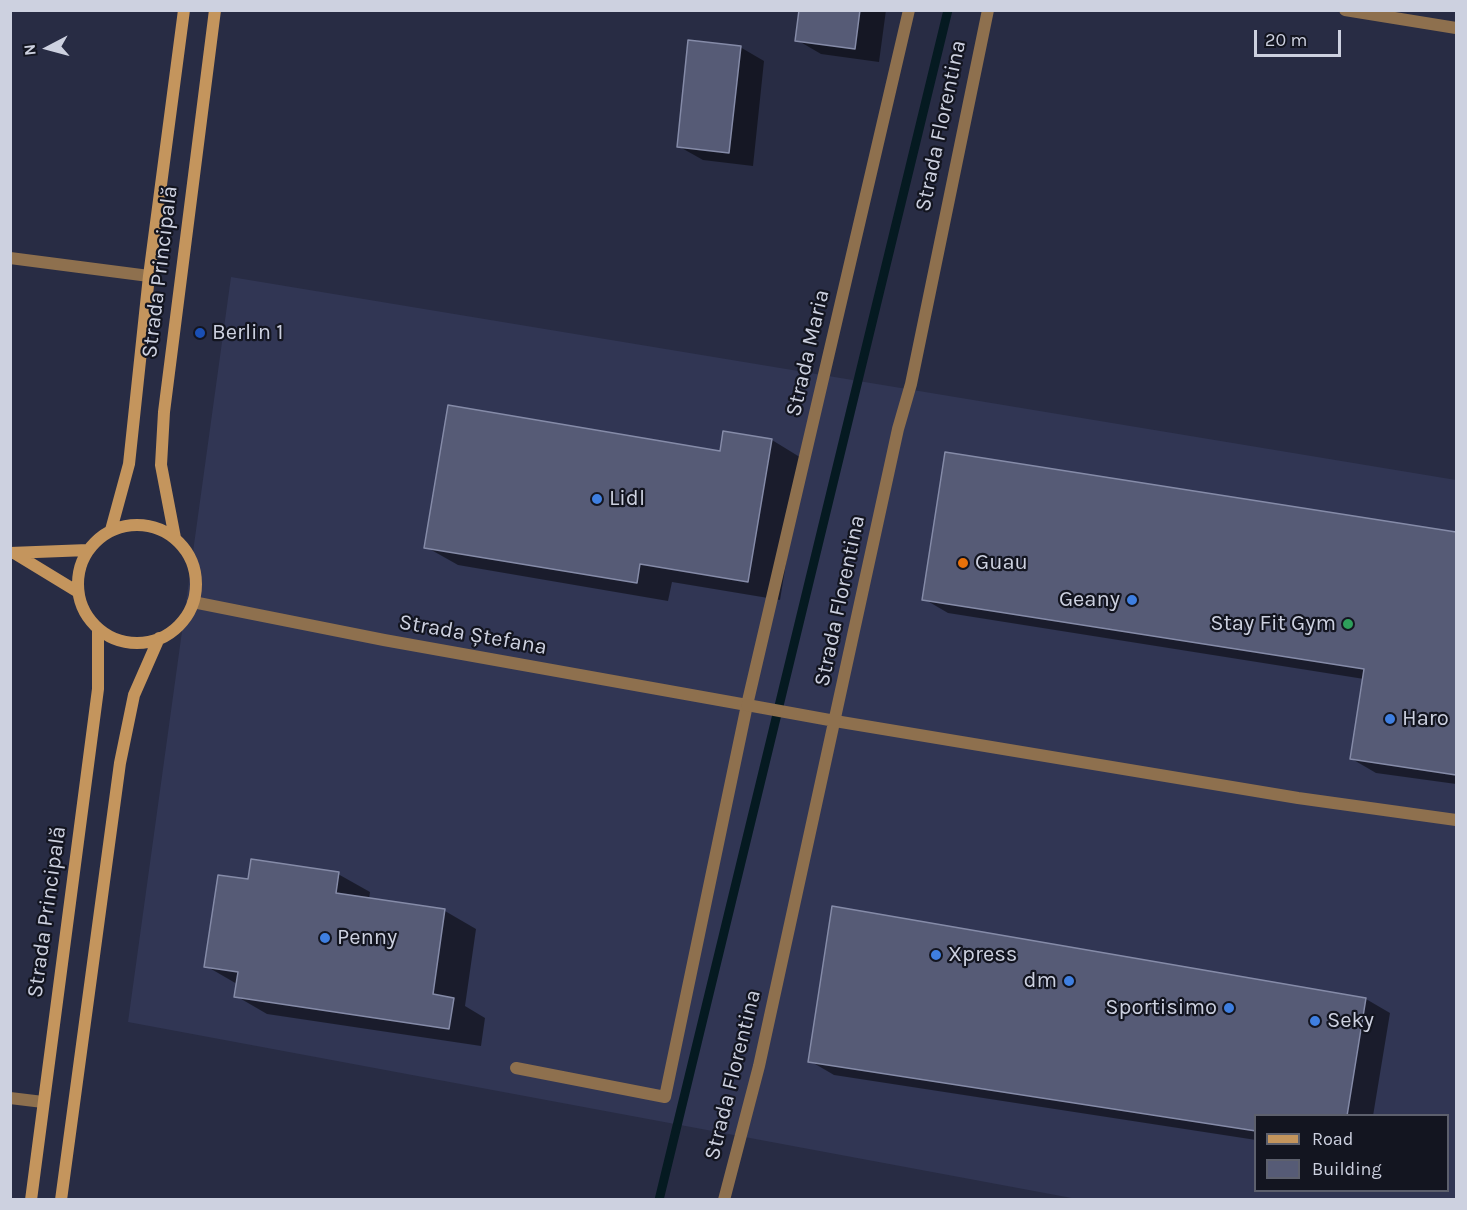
<!DOCTYPE html>
<html>
<head>
<meta charset="utf-8">
<style>
	body { margin:0 }
	#map { position:relative; width:1467px; height:1210px; overflow:hidden; background:#282c44; font-family:Karla,sans-serif }
	canvas { display:block }
	.frame { position:absolute; inset:0; border:12px solid #cdd1e0; pointer-events:none }
	.legend { position:absolute; left:1254px; top:1114px; width:195px; height:78px; box-sizing:border-box; background:#131520; border:2px solid #5d606d; margin:0; padding:8px 10px; list-style:none; font-size:18px; color:#cdd1e0 }
	.legend li { display:flex; align-items:center; gap:12px; height:30px }
	.legend b { width:30px; border:2px solid #5d606d }
	.north { position:absolute; left:18px; top:18px; width:60px; height:60px; -webkit-text-stroke:4px #131520; paint-order:stroke; rotate:264deg; font-size:16px; font-weight:700; line-height:24px; text-align:center; color:#cdd1e0 }
	.north::after { content:''; display:block; margin:auto; width:21px; height:27px; background:#cdd1e0; clip-path:polygon(50% 0,100% 100%,50% 72%,0 100%) }
	.scale { position:absolute; left:1254px; top:30px; width:87px; height:27px; box-sizing:border-box; border:3px solid #cdd1e0; border-top:0; padding-left:8px; font-size:18px; line-height:21px; white-space:nowrap; color:#cdd1e0; -webkit-text-stroke:4px #131520; paint-order:stroke }
</style>
</head>
<body>
<div id="map">
<canvas width="1467" height="1210"></canvas>
<div class="frame"></div>
<ul class="legend">
<li><b style="height:8px;background:#c4955d"></b>Road</li>
<li><b style="height:16px;background:#565b76"></b>Building</li>
</ul>
<div class="north">N</div>
<div class="scale">20 m</div>
</div>
<script>
const c = document.querySelector('canvas').getContext('2d');
c.lineJoin = 'round';
function paint(path, color) { c.fillStyle = color; c.fill(path, 'evenodd'); }
function strokePath(path, color, width, dash) { c.strokeStyle = color; c.lineWidth = width; c.lineCap = dash ? 'butt' : 'round'; c.setLineDash(dash || []); c.stroke(path); }
function drawText(font, color, halo, rows, align = 'center') {
  c.font = font + ' Karla,sans-serif'; c.lineWidth = 4.5; c.setLineDash([]); c.textBaseline = 'middle'; c.strokeStyle = halo; c.fillStyle = color; for (const [text, x, y, turn = 0] of rows) {
    c.save(); c.translate(x, y); c.rotate((+turn || 0) * Math.PI / 180); c.textAlign = isNaN(turn) ? turn : align; if (halo) c.strokeText(text, 0, 0); c.fillText(text, 0, 0); c.restore();
  }
}
paint(new Path2D(`
	M231,277l1225,203v719h-379l-949,-177zM1256,1116h192v74h-192z`), '#313654');
paint(new Path2D(`
	M801,10h85l-7,52 -58,-8 -24,-14z
	M740,47l24,14 -11,105 -50,-6 -25,-14z
	M772,440l31,19 -23,141 -108,-18 -4,19 -210,-36 -32,-18 295,-95z
	M946,454l510,80v250l-80,-11 -24,-14 12,-80 -416,-66 -24,-14z
	M338,874l32,18 -1,7 76,12 31,18 -11,77 20,12 -4,28 -214,-32 -31,-18 1,-12 -31,-18 43,-85z
	M1366,999l24,14 -17,103h-117v24l-422,-65 -24,-14z`), '#0007');
strokePath(new Path2D(`
	M659,1200l289,-1190`), '#051a21', 9);
const building = new Path2D(`
	M799,10h61l-5,39 -60,-8z
	M688,40l53,6 -12,107 -52,-6z
	M448,405l272,46 3,-20 49,8 -24,143 -108,-18 -3,19 -213,-35z
	M945,452l511,80v243l-106,-16 14,-90 -442,-69z
	M251,859l88,13 -3,21 109,16 -12,85 21,4 -5,31 -215,-32 4,-25 -34,-5 14,-92 30,4z
	M832,906l534,92 -19,118h-91v15l-448,-69z`);
paint(building, '#565b76');
strokePath(building, '#858ba8', 1.5);
strokePath(new Path2D(`
	M193,602l191,38 363,65
	M835,721l463,77 158,22
	M516,1068l149,29 82,-392 162,-695`), '#8e704e', 12);
strokePath(new Path2D(`
	M1345,10l111,18
	M10,258l139,18
	M747,705l88,16
	M10,1098l33,4
	M724,1200l35,-134 139,-637 13,-45 77,-374`), '#8e704e', 12);
strokePath(new Path2D(`
	M78 584a59 59 0 1 1 118 0a59 59 0 1 1-118 0Z
	M111,530l18,-66 20,-188 35,-266
	M175,538l-14,-73 3,-53 51,-402
	M10,553l78,-3
	M14,553l64,39
	M31,1200l67,-511v-60
	M61,1200l59,-437 14,-68 25,-57`), '#c4955d', 12);
for (const [x, y, r, color] of [
	[200,333,6,"#1a4fb4"],
	[597,499,6,"#3f7fe0"],
	[963,563,6,"#e8710a"],
	[1132,600,6,"#3f7fe0"],
	[1348,624,6,"#2e9e5b"],
	[1390,719,6,"#3f7fe0"],
	[325,938,6,"#3f7fe0"],
	[936,955,6,"#3f7fe0"],
	[1069,981,6,"#3f7fe0"],
	[1229,1008,6,"#3f7fe0"],
	[1315,1021,6,"#3f7fe0"]
]) { const dot = new Path2D(); dot.arc(x, y, r, 0, 2 * Math.PI); c.fillStyle = color; c.fill(dot); strokePath(dot, '#131520', 2); }
drawText('22px', '#cdd1e0', '#131520', [
	["Strada Florentina",941,126,-78],
	["Strada Principală",160,272,-83],
	["Strada Maria",808,353,-77],
	["Strada Florentina",840,601,-78],
	["Strada Ștefana",473,635,10],
	["Strada Principală",47,912,-82],
	["Strada Florentina",733,1075,-76]
]);
drawText('22px', '#cdd1e0', '#131520', [
	["Berlin 1",212,333],
	["Lidl",609,499],
	["Guau",975,563],
	["Geany",1120,600,"right"],
	["Stay Fit Gym",1336,624,"right"],
	["Haro",1402,719],
	["Penny",337,938],
	["Xpress",948,955],
	["dm",1057,981,"right"],
	["Sportisimo",1217,1008,"right"],
	["Seky",1327,1021]
], 'left');
</script>
</body>
</html>
